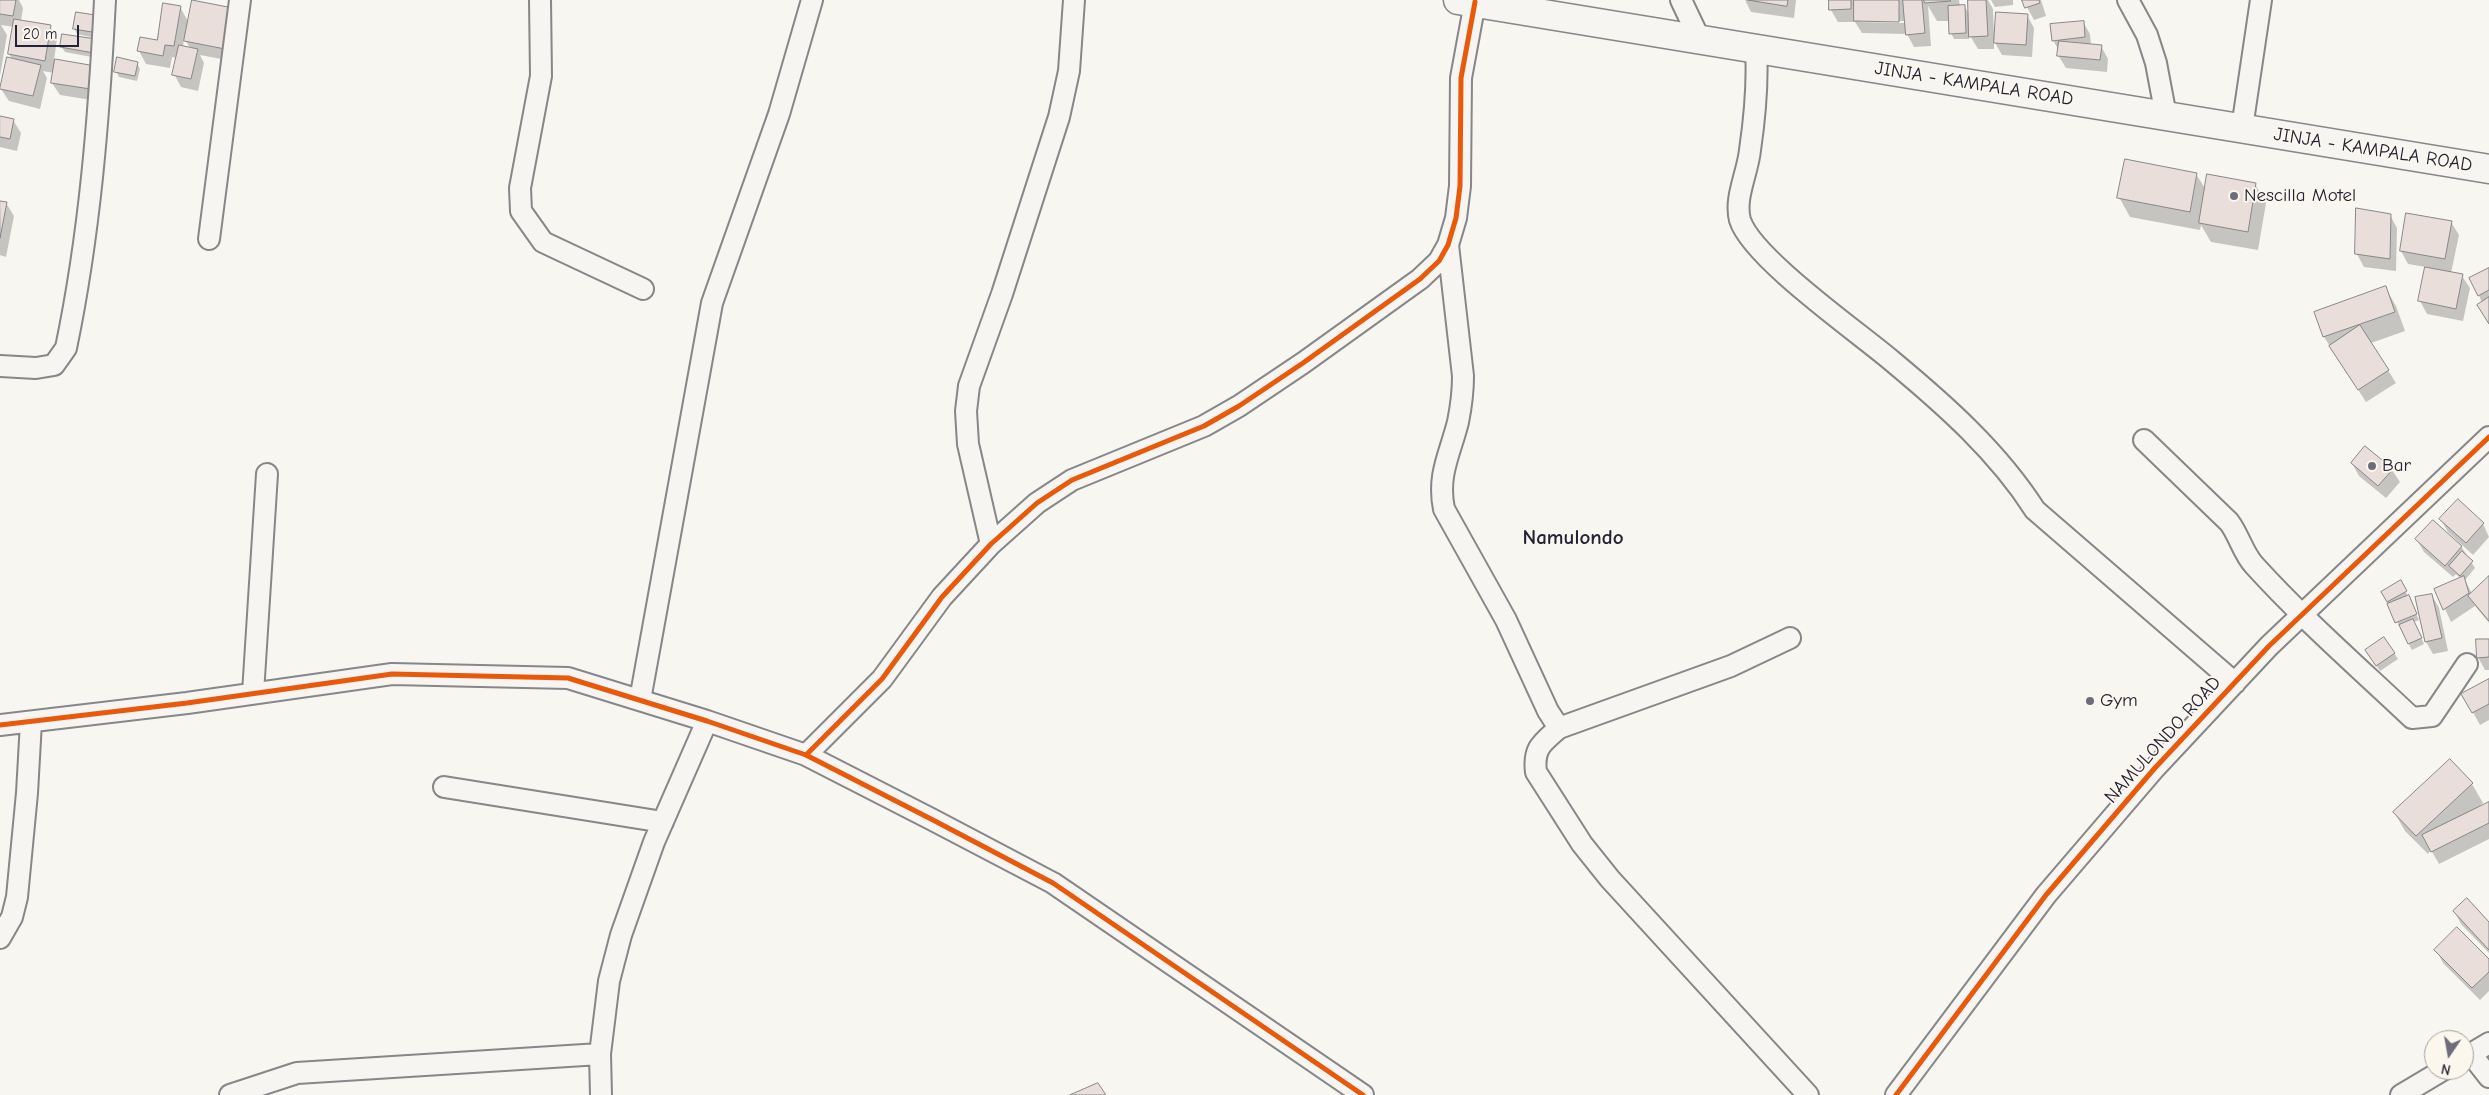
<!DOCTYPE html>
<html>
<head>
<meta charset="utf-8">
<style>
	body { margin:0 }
	#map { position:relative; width:2489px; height:1095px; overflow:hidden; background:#f8f6f0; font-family:"Comic Neue",sans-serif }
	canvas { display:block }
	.north { position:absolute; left:2424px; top:1030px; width:50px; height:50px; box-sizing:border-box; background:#fbf7ec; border:1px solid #a4a2a5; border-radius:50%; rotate:192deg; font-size:14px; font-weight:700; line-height:20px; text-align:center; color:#22223b }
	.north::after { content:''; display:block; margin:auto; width:18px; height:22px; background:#6d6c7a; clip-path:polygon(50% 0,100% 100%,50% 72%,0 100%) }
	.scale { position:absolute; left:15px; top:25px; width:64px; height:22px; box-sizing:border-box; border:2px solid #22223b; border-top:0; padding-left:6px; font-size:15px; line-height:18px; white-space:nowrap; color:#22223b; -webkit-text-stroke:4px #fbf7ec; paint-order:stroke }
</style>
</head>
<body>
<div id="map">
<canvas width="2489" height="1095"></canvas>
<div class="north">N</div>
<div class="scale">20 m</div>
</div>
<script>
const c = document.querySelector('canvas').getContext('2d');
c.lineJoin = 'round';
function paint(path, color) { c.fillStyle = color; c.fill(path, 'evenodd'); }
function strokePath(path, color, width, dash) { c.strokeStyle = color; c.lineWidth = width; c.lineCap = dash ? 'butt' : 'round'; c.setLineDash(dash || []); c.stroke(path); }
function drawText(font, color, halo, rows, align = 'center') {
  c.font = font + ' "Comic Neue",sans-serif'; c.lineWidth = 4; c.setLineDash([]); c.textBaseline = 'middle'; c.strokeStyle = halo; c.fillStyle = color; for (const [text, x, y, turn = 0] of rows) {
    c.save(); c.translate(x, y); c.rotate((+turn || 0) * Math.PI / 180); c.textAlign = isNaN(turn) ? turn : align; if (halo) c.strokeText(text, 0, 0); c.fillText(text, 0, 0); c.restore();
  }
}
paint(new Path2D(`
	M0,0h19l4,8 -2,13 29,5 7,13 -3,21 46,8 4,34 -44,-7 -8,-12 2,-10 -11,-2 4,7 -7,31 -31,-8 -8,-12 12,-29 -4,-6 5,-27 -13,-2 6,10 -7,41z
	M1745,0h51l-2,18 -43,-6z
	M1830,0h129l1,7 4,-1 6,9 -1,-15h19l5,9 1,26 33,-20 7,13 -2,29 -30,-2 -8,-14v8h-16l-9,-15v5h-15l-3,-6 -1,-12h-13l-9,-15 3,40 -17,1 -7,-13 -45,-1 -7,-11h-17l-7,-12zM1860,20l45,1v2l-45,-1z
	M1991,0h22v5l-18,2z
	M2023,0h18l5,16 -12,4z
	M180,7l9,16 43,-13v51l-32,-6 4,8 -6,28 -17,-4 -7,-13 4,-16 -6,-1 -2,11 -24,-4 -7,-13 19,-9zM184,38l6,10 -7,-1z
	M94,16l1,22 -18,-4 -3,-6z
	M2083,22l7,12 1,11 10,1 7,13 -1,13 -41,-4 -8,-13 1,-4 -6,-11z
	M95,41l2,17 -32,-6 -4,-6z
	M137,63l3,6 -3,12 -18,-4 -3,-6z
	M0,118l13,2 8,13 -4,18 -17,-4z
	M2196,174l10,16 49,-6 11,19 -8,47 -47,-8 -10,-17 -1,5 -70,-13 -11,-20z
	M0,202l6,1 8,13 -8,41 -6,-2z
	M2390,215l7,13 -1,43 -32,-4 -7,-13z
	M2451,222l8,13 -8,38 11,3 8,12 -7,33 -36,-7 -7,-13 6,-34 -18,-3 -7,-13z
	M2489,269v53l-10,-27z
	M2385,287l11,19 9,25 -34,12 25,40 -30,19 -42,-65 -9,-25z
	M2352,463l40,7 8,12 -14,16 -27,-22z
	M2441,520l42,4 6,13 -16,18 -25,-23z
	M2417,540l42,3 16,25 -10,12 7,14 17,-16v45l-14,-17 -24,16 -15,-33 25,-10 -5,-5 -3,3 -29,-25z
	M2401,582l18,38 -5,2 10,22 -12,6 -30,-57z
	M2432,595l7,13 9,43 -15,3 -7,-12z
	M2489,640v30h-4l-7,-13z
	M2394,653l4,6 -18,12 -10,-15z
	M2489,680v40l-9,5 -17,-31z
	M2472,784l11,19 -6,5 12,-5v36l-50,25 -8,-14 -3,4 -23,-23 -11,-19z
	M2454,911l35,12v30l-28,-29z
	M2436,950l53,11v30l-9,9 -37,-37z`), '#0003');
const building = new Path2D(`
	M0,0h16l-3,16 -13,-2z
	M192,0l41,8 -8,41 -41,-8z
	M1748,0h40l-1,6z
	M1829,0h22v9l-22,1z
	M1854,0h45v22l-45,-1z
	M1903,0h19l3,33 -19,2z
	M1924,0h26l1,1 -26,2z
	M1968,0h18l2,36 -19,1z
	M2022,0h17l1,3 -15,5z
	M163,3l18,3 -7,40 -9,-1 -2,11 -26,-5 3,-14 17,3z
	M1965,5l1,28 -17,1 -1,-28z
	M76,12l19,3 -3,17 -19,-3z
	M1996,12l32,2 -2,31 -32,-2z
	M14,19l37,6 -6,36 -37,-7z
	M2084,21l1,16 -33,4 -2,-17z
	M62,34l34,5 -2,14 -34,-6z
	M2059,41l43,4 -2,15 -43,-4z
	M179,45l19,4 -7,30 -19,-4z
	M7,57l34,8 -8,31 -33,-7z
	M117,57l21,5 -3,14 -21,-4z
	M55,59l46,8 -4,23 -46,-7z
	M0,116l14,3 -4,20 -10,-2z
	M2125,159l72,14 -7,39 -73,-14z
	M2207,174l49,9 -8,49 -49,-9z
	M0,201l7,1 -7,36z
	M2356,208l35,6 -1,45 -35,-5z
	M2406,213l46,8 -7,38 -45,-8z
	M2425,267l38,7 -7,35 -38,-8z
	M2489,268v22l-11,6 -9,-18z
	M2386,286l9,26 -72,25 -9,-25z
	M2489,297v27l-12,-19z
	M2360,325l29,45 -31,20 -29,-44z
	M2365,446l28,23 -15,17 -27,-23z
	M2458,499l26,24 -18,20 -27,-24z
	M2433,520l29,26 -17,20 -30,-27z
	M2462,551l11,10 -13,15 -11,-10z
	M2464,576l5,17 -26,17 -9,-21z
	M2489,576v45l-21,-25z
	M2401,580l6,11 -20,11 -6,-10z
	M2432,594l10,44 -17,4 -10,-45z
	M2409,595l8,19 -22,9 -8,-19z
	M2413,619l9,19 -14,6 -9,-19z
	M2384,637l11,16 -19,13 -11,-16z
	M2476,639h13v18l-12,1z
	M2489,679v25l-17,9 -11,-19z
	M2450,759l23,24 -57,53 -23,-24z
	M2489,802v21l-58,29 -9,-17z
	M2467,898l22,24v28l-36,-39z
	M2457,927l32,32v13l-17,16 -38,-38z
	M1098,1083l8,12h-36z`);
paint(building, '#eadedb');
strokePath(building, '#878688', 1);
const street = new Path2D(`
	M540,0l1,76 -21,112 1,23 22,31 100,47
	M1681,0l18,38
	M2128,0l19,35 9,28 10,53
	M1756,48c2,34 -1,68 -6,102 -2,22 -16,48 -10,70 12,38 118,112 152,141 53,44 106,91 143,149l200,173
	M2242,128l19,-128
	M209,239l31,-239
	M1448,245l15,131c0,16 -2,31 -5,46 -8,32 -21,53 -14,87l62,111 42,91 11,17
	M0,366l36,2 18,-3 12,-17c24,-115 33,-231 39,-348
	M2144,440l85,82c10,13 14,31 25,43 49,54 105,103 158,153l20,-2 35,-52
	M991,544l-23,-100 -2,-33 3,-25 33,-92 57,-177 10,-46 5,-71
	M1790,638l-59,28 -172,62c-17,15 -26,20 -23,44l46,72 28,35 198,216
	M253,693l14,-219
	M640,700l72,-397 67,-189 33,-114
	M0,725l187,-22 205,-29 176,4 139,43 99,34 127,65 120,63 310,212
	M806,755l76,-76 60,-82 49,-53 46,-41 35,-23 132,-54 35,-20 64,-43 117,-84 19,-18 9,-16 8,-27 4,-32 1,-108 14,-76
	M444,787l219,35
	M0,938l12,-21 5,-20 10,-104 4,-71
	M2471,1054l18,23
	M2464,1058l25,-15
	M230,1095l67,-22 303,-19
	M601,1095l-1,-41 9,-73 12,-46 33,-93 53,-121
	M1896,1095l150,-200 108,-126 115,-123 220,-209
	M2401,1095l42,-25`);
const highway = new Path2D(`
	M1458,0l1031,169`);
strokePath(street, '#878688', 24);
strokePath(highway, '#878688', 31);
strokePath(street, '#f6f5f1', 20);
strokePath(highway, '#f6f5f1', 28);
strokePath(new Path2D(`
	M0,725l187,-22 205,-29 176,4 139,43 99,34 127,65 120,63 310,212
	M806,755l76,-76 60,-82 49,-53 46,-41 35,-23 132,-54 35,-20 64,-43 117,-84 19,-18 9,-16 8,-27 4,-32 1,-108 14,-76
	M1896,1095l150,-200 108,-126 115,-123 220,-209`), '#e8590c', 5);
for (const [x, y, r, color] of [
	[2234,196,5,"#6d6c7a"],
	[2372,466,5,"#6d6c7a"],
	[2090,701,5,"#6d6c7a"]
]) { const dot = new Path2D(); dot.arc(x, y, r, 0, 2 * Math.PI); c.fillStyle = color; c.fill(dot); strokePath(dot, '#fbf7ec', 2); }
drawText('19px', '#22223b', '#fbf7ec', [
	["JINJA - KAMPALA ROAD",1974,84,9],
	["JINJA - KAMPALA ROAD",2373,150,9],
	["NAMULONDO ROAD",2163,740,-48]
]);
drawText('19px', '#22223b', '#fbf7ec', [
	["Nescilla Motel",2244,196],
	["Bar",2382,466],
	["Gym",2100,701]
], 'left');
drawText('bold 21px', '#22223b', '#fbf7ec', [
	["Namulondo",1573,538]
]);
</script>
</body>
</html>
